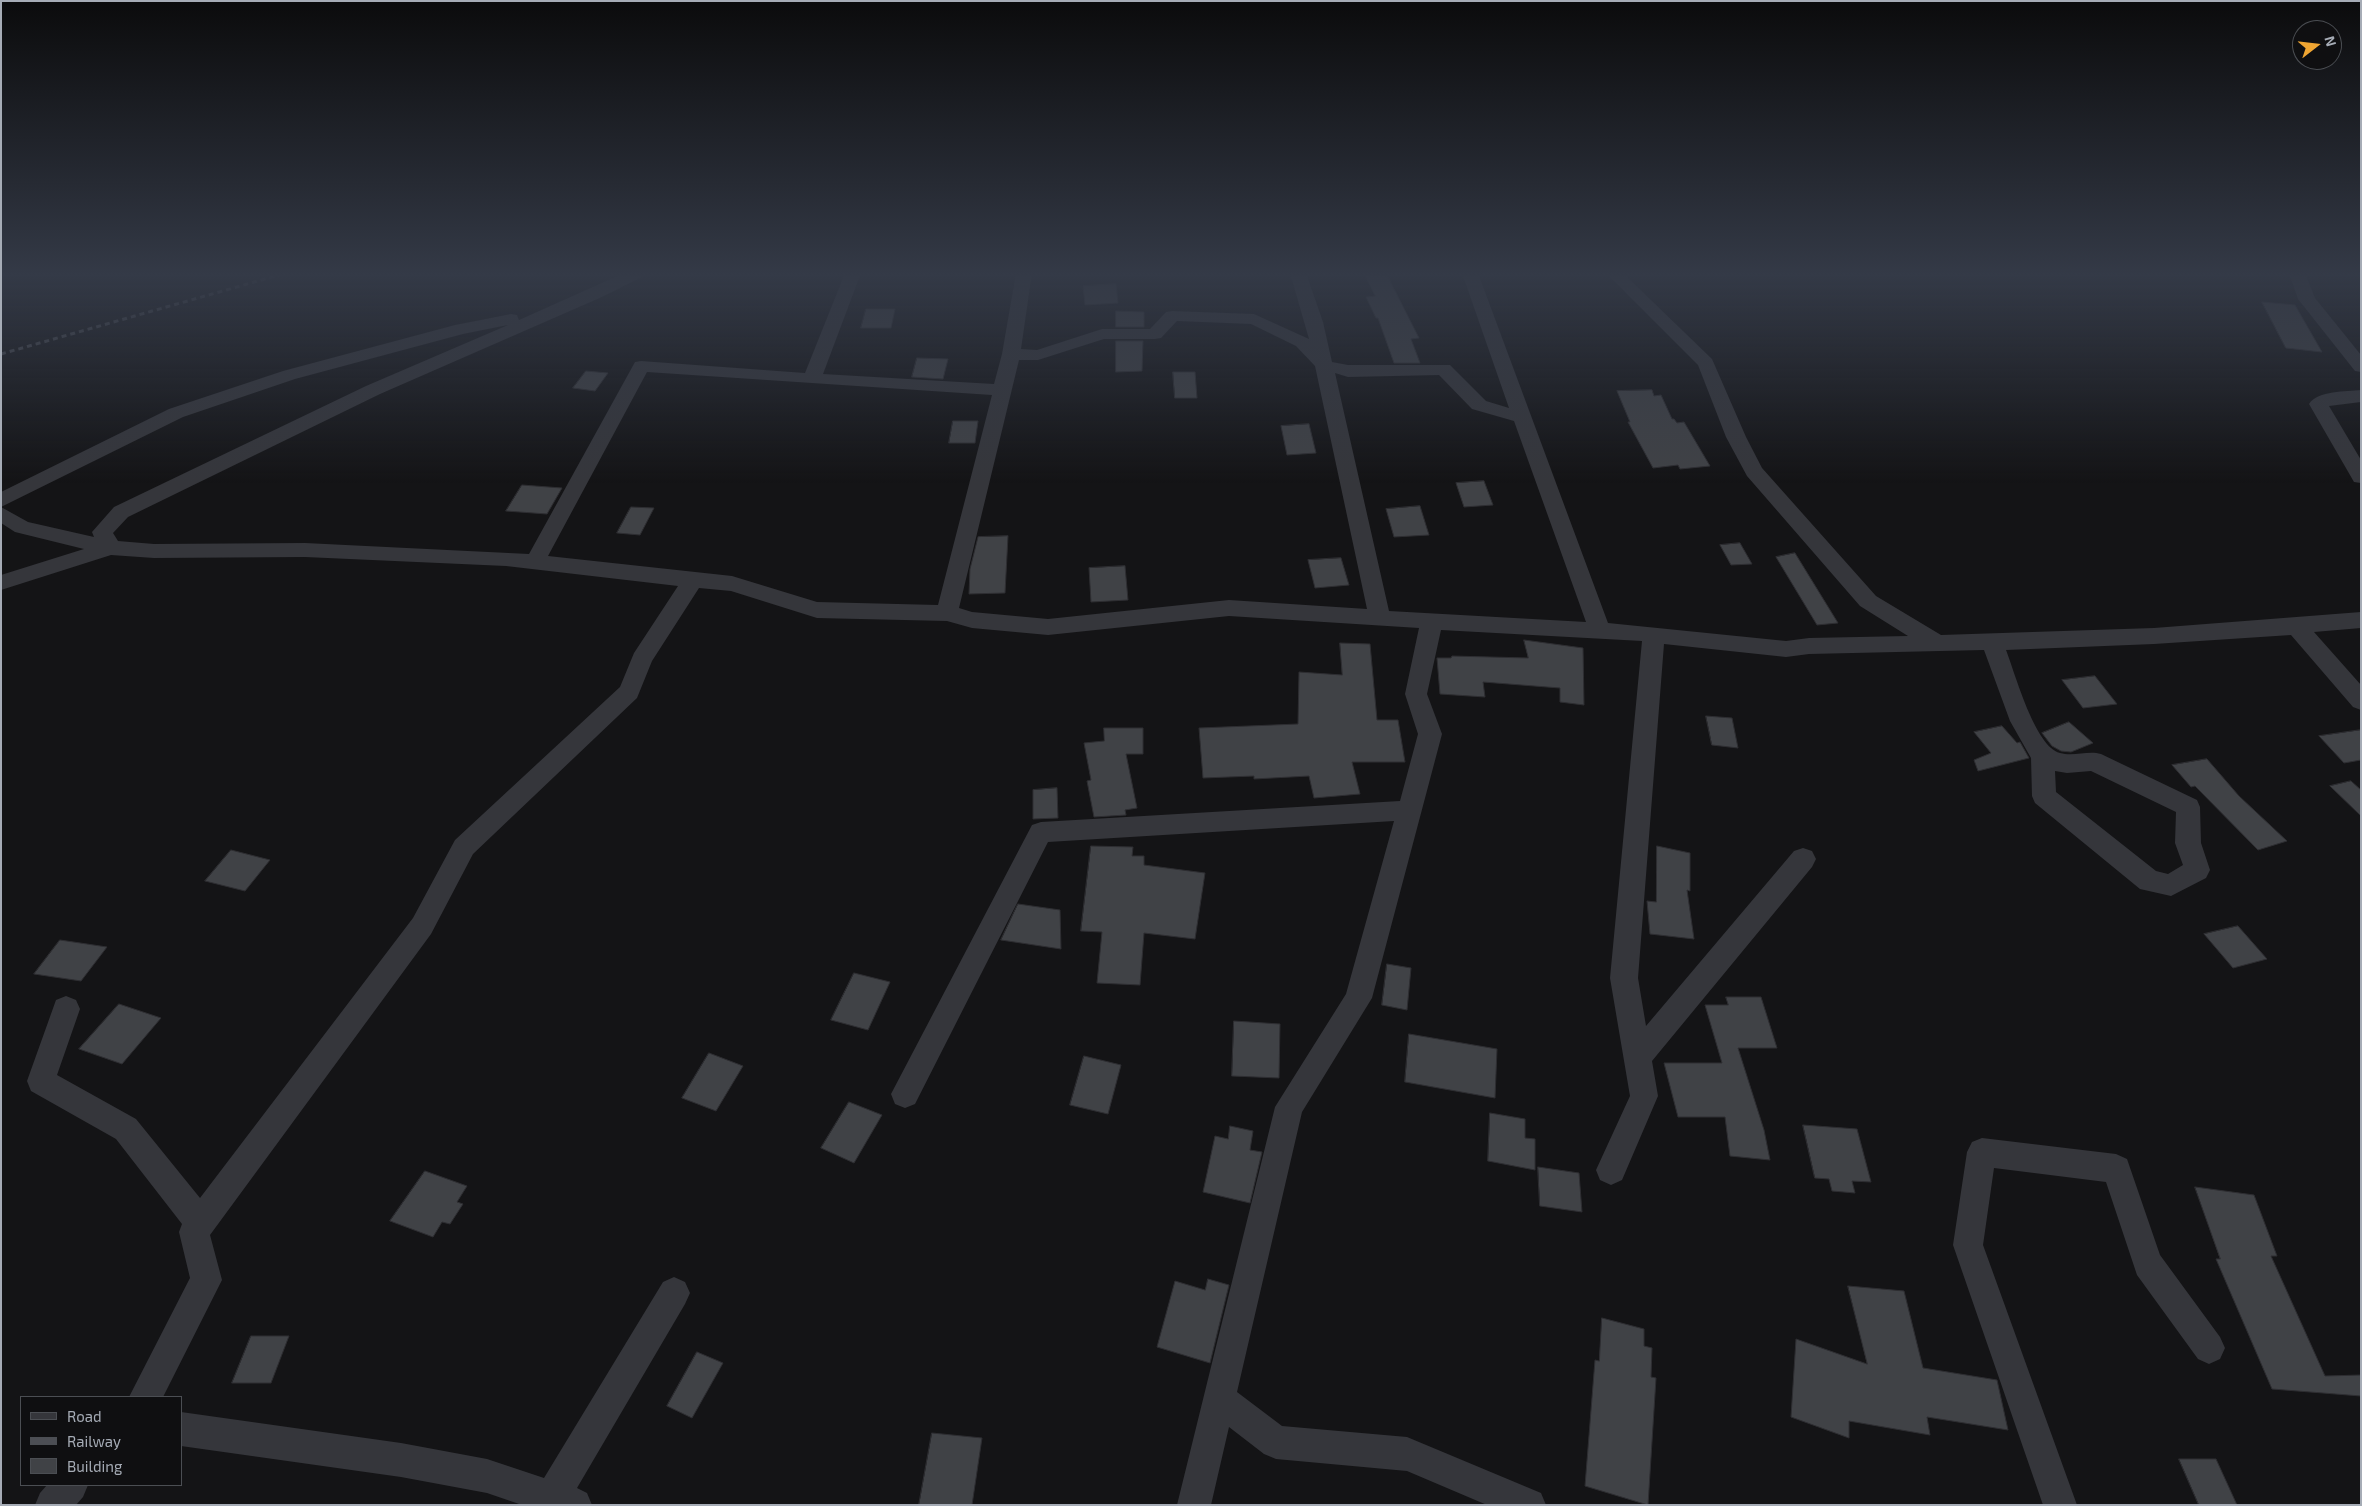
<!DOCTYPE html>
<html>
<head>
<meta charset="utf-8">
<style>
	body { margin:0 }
	#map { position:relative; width:2362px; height:1506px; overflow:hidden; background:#141416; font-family:"Exo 2",sans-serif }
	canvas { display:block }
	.frame { position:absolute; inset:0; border:2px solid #a6acb6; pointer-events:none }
	.legend { position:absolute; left:20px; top:1396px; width:162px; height:90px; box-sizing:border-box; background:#0f0f11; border:1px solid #4b4e53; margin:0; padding:6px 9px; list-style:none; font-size:15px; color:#a6acb6 }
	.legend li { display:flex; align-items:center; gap:10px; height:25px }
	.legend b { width:25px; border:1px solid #4b4e53 }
	.north { position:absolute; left:2292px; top:20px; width:50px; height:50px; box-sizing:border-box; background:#0f0f11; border:1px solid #4b4e53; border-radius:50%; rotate:74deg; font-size:14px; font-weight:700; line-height:20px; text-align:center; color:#a6acb6 }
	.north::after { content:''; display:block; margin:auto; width:18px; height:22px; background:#efa532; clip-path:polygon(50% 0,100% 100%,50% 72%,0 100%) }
</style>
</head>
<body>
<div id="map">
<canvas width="2362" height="1506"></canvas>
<div class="frame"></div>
<ul class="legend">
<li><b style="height:6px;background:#35363b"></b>Road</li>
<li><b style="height:6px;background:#4c4e54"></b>Railway</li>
<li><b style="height:14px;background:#404246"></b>Building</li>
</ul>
<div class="north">N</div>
</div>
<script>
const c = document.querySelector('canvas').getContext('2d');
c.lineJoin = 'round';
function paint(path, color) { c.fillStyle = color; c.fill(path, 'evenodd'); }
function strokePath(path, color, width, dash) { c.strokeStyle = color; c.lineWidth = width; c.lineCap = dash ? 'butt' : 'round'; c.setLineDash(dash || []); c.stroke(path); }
const building = new Path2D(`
	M1364,273h22l33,65 -8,1 9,24h-26l-16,-45h-2l-10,-21 9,-1z
	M1116,284l2,19 -33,2 -2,-19z
	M2262,302l33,3 27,47 -36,-4z
	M866,309h29l-4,19h-30z
	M1116,311l28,1v15h-28z
	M1116,341h27l-1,30 -26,1z
	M917,358l31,1 -5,20 -31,-2z
	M586,371l22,2 -13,18 -22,-3z
	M1173,372h22l2,26h-22z
	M1652,390l2,6 7,-1 11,24h2l3,4 7,-1 26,44 -30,3 -2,-4 -25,3 -25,-46h2l-13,-31z
	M953,421h25l-3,22h-26z
	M1309,424l7,29 -29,2 -6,-29z
	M1484,481l9,24 -29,2 -8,-24z
	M522,485l40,3 -15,26 -41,-3z
	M1420,506l9,29 -35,2 -8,-28z
	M631,507l23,1 -14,27 -23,-2z
	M1008,536l-3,57 -36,1 1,-25 8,-32z
	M1740,543l12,21 -21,1 -11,-20z
	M1795,553l43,70 -21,2 -41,-68z
	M1341,558l8,27 -34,3 -7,-28z
	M1125,566l3,34 -37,2 -2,-34z
	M1524,640l59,8 1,57 -24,-3v-14l-77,-6 2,15 -45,-3 -3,-36h14l1,-2 76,2z
	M1340,643l30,1 7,76h21l7,42h-53l8,32 -46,4 -5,-22 -55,3v-3l-51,2 -4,-50 99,-4 1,-52 43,3z
	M2095,676l22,28 -34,4 -21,-28z
	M1706,716l26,2 6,30 -26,-3z
	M2069,722l24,21 -22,9 -10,-1 -9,-5 -10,-13z
	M2002,726l15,17 3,-1 9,16 -51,13 -4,-11 17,-7 -17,-21z
	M1104,728h39v26h-17l11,54 -12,2 1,5 -32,2 -7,-36 4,-1 -7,-37 20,-2z
	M2361,730v30l-17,3 -25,-27z
	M2207,759l32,37 48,45 -29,9 -63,-64 -4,1 -19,-22z
	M2351,781l10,9v26l-31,-30z
	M1057,788l1,30 -25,1v-29z
	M1091,846l42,1 -1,9h12v9l61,8 -10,66 -51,-6 -4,52 -43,-2 5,-51 -21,-1z
	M1657,846l33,7v38l-3,-1 7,49 -44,-5 -3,-33 9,1z
	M231,850l39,10 -25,31 -40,-10z
	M1018,904l42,6 1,39 -60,-9z
	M2238,926l29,33 -34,9 -29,-34z
	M60,940l47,7 -26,34 -47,-7z
	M1387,964l24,4 -4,42 -25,-5z
	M854,973l36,9 -22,48 -37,-10z
	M1726,997h35l16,51h-39l26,82 6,30 -40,-4 -5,-39h-47l-14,-54h58l-17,-58h23z
	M119,1004l42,14 -39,46 -43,-15z
	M1234,1021l46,3 -1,54 -47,-2z
	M1409,1034l88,15 -2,49 -90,-16z
	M709,1053l34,13 -27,45 -34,-13z
	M1084,1056l37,9 -13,49 -38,-9z
	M849,1102l33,13 -28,48 -33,-15z
	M1490,1113l35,6v19l10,1v31l-47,-9z
	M1803,1125l54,4 14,53 -19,-1 3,12 -23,-2 -3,-12 -14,-1z
	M1230,1126l23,5 -3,19 12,2 -12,51 -47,-11 12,-56 13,3z
	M1538,1167l41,6 3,39 -42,-6z
	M425,1171l42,15 -10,16 6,2 -13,20 -8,-2 -9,15 -43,-16z
	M2195,1187l59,8 23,61h-6l54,120 36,-1v21l-89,-7 -56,-130h4z
	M1208,1279l21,6 -19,78 -53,-16 18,-66 30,9z
	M1848,1286l56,5 19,77 74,12 11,50 -81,-13 3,18 -81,-14v17l-58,-21 5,-78 71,25z
	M1602,1318l42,11v17l8,2 -1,29 5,1 -8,127 -63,-19 10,-126 4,1z
	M251,1336h38l-18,47h-39z
	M697,1352l26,11 -31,55 -25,-12z
	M932,1433l50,5 -10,67h-53z
	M2179,1459h37l21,46h-38z`);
paint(building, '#404246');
strokePath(building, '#2e2e32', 1);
paint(new Path2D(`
	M624,273h20l-2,4 -40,20 -222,97 -252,123 -15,16 5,8 36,3 151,-1 224,11 106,-192 6,-1 164,12 40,-100h16l-38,101 171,10 8,-30 14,-81h16l-11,76 16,1 65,-21h48l16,-17 6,-1 82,3 55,25 -19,-66h16l17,49 9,40 16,3h102l36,36 23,7 -47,-135h16l130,350 178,18 23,-3 99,-2 -48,-30 -113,-130 -21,-39 -28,-72 -92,-92h17l89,86 34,78 16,31 114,128 65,39 213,-7 207,-16v16l-47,4 47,53v25l-8,-3 -62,-72 -137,9 -148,6c9,23 29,97 54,103 14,4 28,-3 41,1l96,46 3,7 1,36 9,27 -4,8 -35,18 -31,-7 -105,-86 -3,-7 -1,-38 -21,-37 -26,-71 -175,4 -23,3 -122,-13 -26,334 8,48 148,-175 9,-3 9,3 4,8 -4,8 -160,194 6,35 -36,84 -11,5 -11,-5 -4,-10 34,-74 -20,-118 32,-337 -201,-11 -14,64 15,40 -70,264 -70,114 -65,280 45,34 125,11 134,56 5,12h-59l-80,-34 -131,-12 -12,-5 -35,-27 -18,78h-34l98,-398 71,-113 48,-173 -346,21 -133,262 -10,4 -10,-4 -4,-10 141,-269 9,-3 359,-21 18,-67 -13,-40 14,-66 -190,-12 -181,19 -76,-7 -25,-7 -130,-3 -86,-27 -32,-3 -47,73 -15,37 -164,156 -42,80 -221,301 12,45 -59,117h-34l61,-119 -11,-46 3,-8 -66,-85 -85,-48 -4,-10 29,-81 10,-4 10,4 4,9 -23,66 79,44 64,79 213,-280 42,-78 165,-153 14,-34 44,-67 -172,-20 -201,-9 -151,1 -43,-3 -110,35v-15l83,-26 -69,-17 -14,-9v-16l27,15 66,15 -2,-5 22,-25 252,-121 142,-61 -45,9 -168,45 -112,38 -182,90v-15l168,-83 114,-38 172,-46 56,-11 6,1 2,5zM1177,321l74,3 45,22 19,20 52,243 -138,-9 -181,19 -76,-7 -13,-4 60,-248h19l66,-21h51l6,-1zM647,372l345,23 -54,210 -121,-3 -85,-26 -184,-20zM1335,373l13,4 91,-2 33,34 42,12 72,201 -197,-11zM2055,771l12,2 24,-2 85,41 -1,31 8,22 -15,9 -12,-3 -100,-79z
	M2289,273h16l10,25 46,57v17l-6,-1 -57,-72z
	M2361,390v12l-32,4 32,54v23l-7,-1 -45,-78c9,-14 37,-12 52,-14z
	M1982,1138l134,16 11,5 33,96 60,82 5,11 -5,11 -11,5 -11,-5 -61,-84 -31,-93 -112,-14 -11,77 94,260h-34l-90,-260 14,-93 5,-10z
	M674,1277l11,5 5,11 -5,11 -108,184 10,5 5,12h-70l-35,-12 -86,-16 -220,-31v-34l220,31 86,16 57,19 119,-196z
	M47,1485h41l-5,12 -7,8h-41l5,-12z`), '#35363b');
strokePath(new Path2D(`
	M1,354l285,-81`), '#4c4e54', 3, [5, 4]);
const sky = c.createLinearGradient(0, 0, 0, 483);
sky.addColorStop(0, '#0b0b0c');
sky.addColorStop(0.57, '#343a47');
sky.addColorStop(1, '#343a4700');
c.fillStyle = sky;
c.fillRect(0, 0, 2362, 483);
</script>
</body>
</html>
